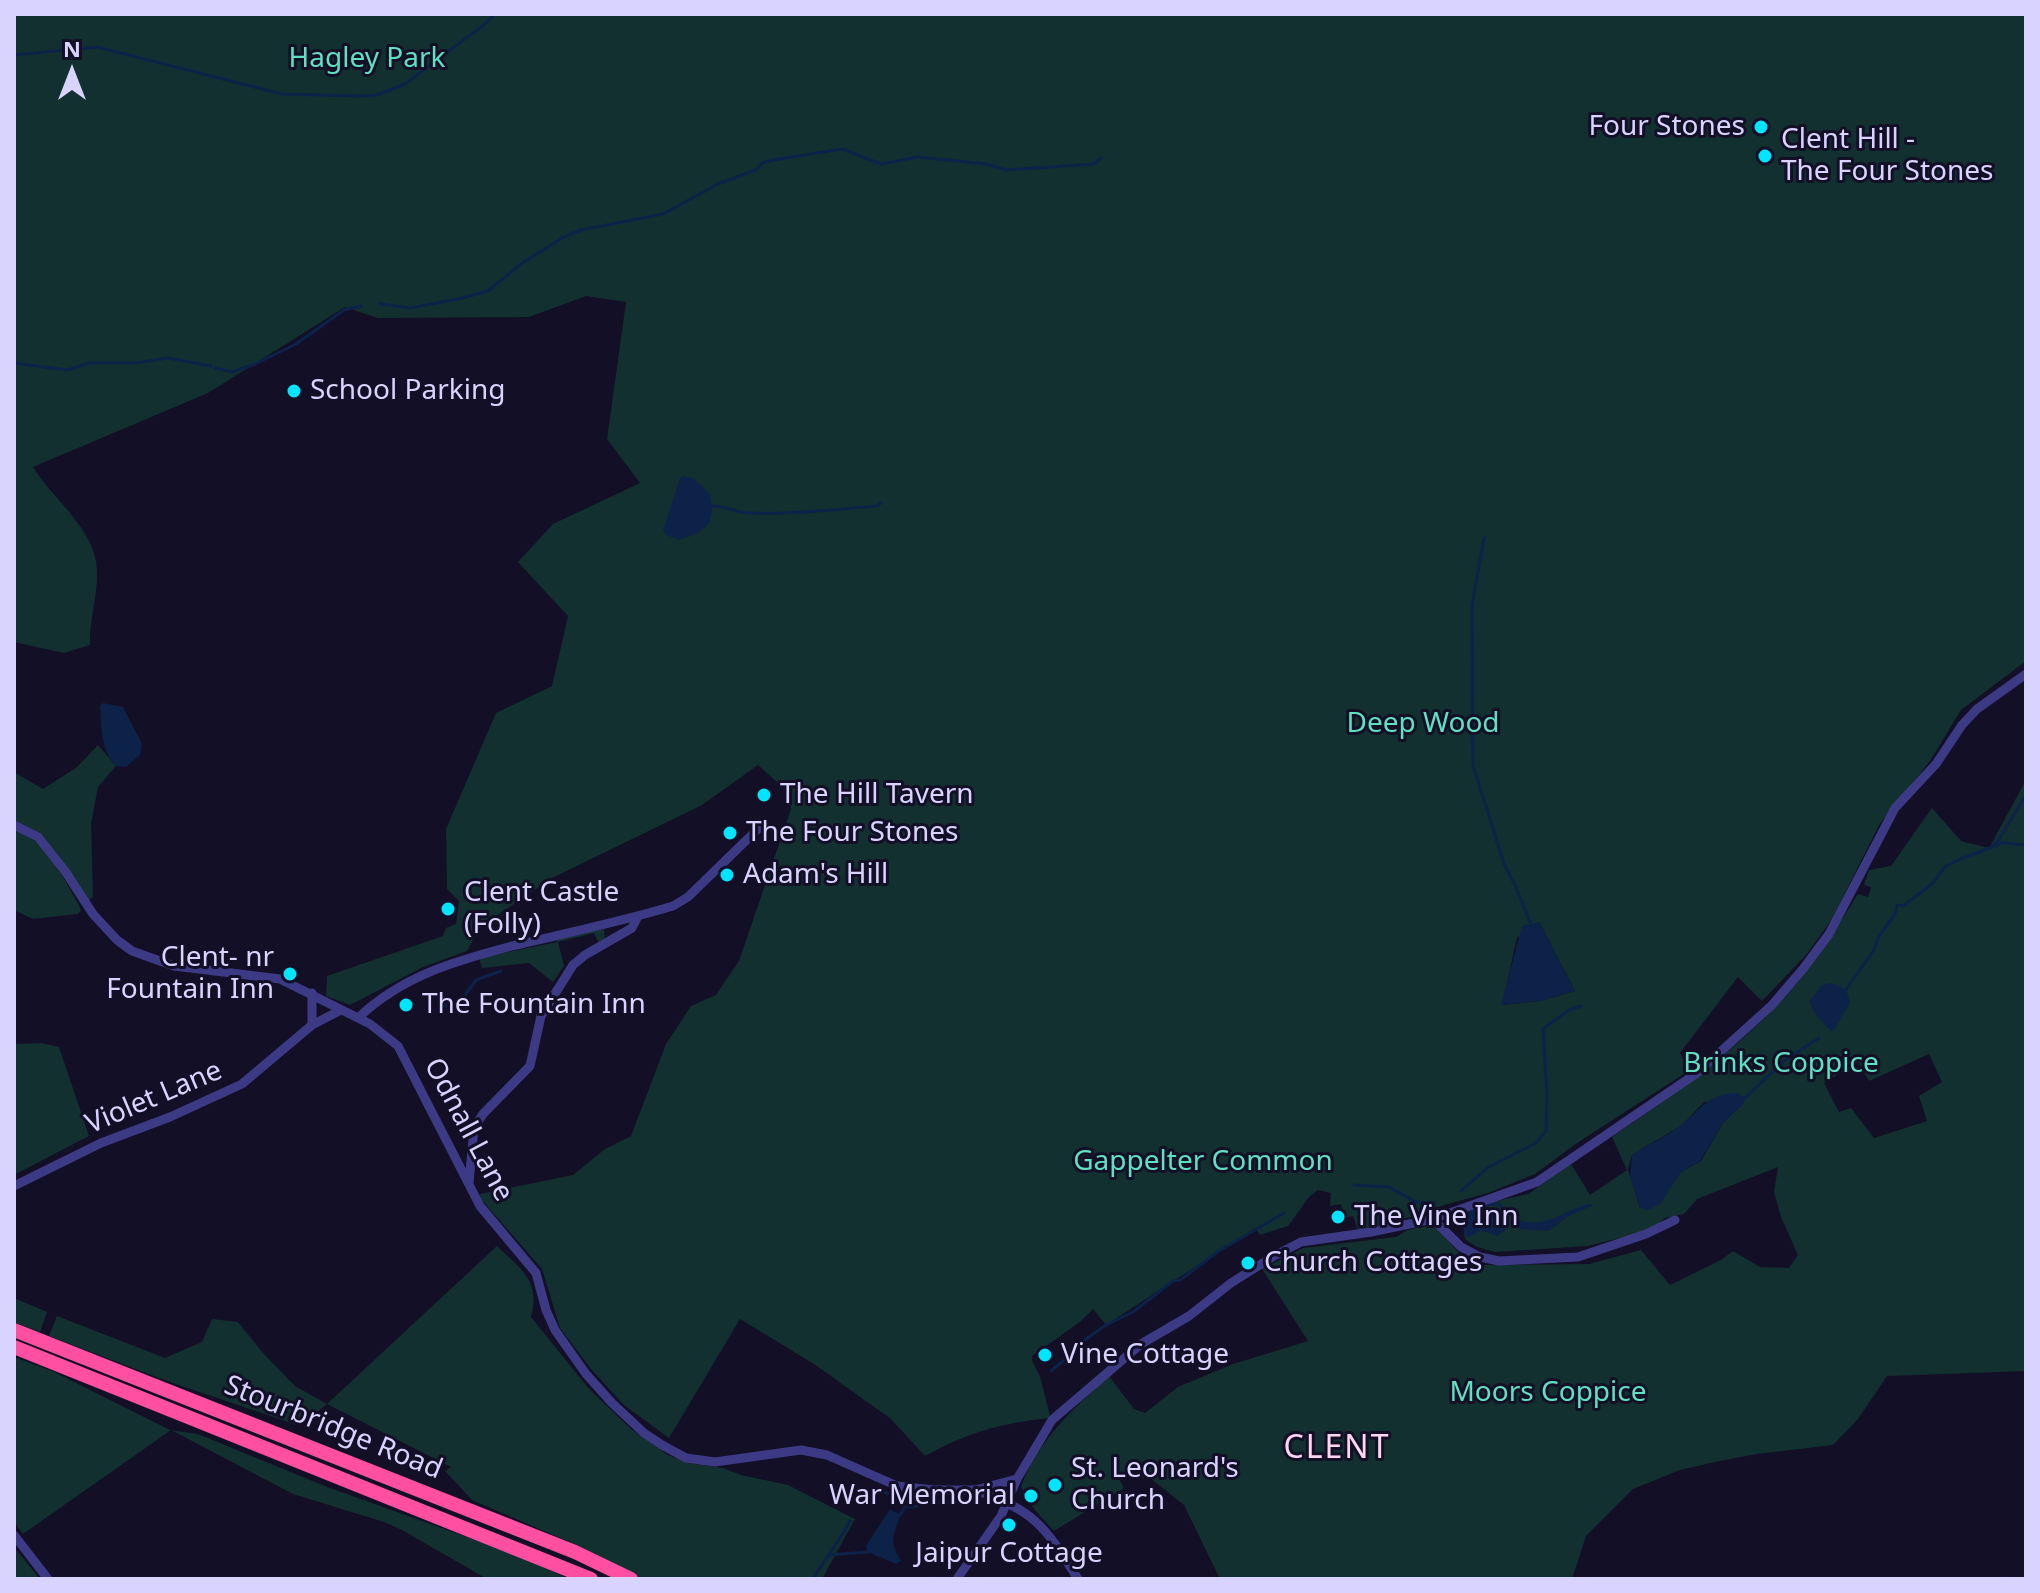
<!DOCTYPE html>
<html>
<head>
<meta charset="utf-8">
<style>
	body { margin:0 }
	#map { position:relative; width:2040px; height:1593px; overflow:hidden; background:#130f26; font-family:"Noto Sans",sans-serif }
	canvas { display:block }
	.frame { position:absolute; inset:0; border:16px solid #d9d4ff; pointer-events:none }
	.north { position:absolute; left:32px; top:32px; width:80px; height:80px; -webkit-text-stroke:6px #130f26; paint-order:stroke; rotate:0deg; font-size:22px; font-weight:700; line-height:32px; text-align:center; color:#d9d4ff }
	.north::after { content:''; display:block; margin:auto; width:28px; height:36px; background:#d9d4ff; clip-path:polygon(50% 0,100% 100%,50% 72%,0 100%) }
</style>
</head>
<body>
<div id="map">
<canvas width="2040" height="1593"></canvas>
<div class="frame"></div>
<div class="north">N</div>
</div>
<script>
const c = document.querySelector('canvas').getContext('2d');
c.lineJoin = 'round';
function paint(path, color) { c.fillStyle = color; c.fill(path, 'evenodd'); }
function strokePath(path, color, width, dash) { c.strokeStyle = color; c.lineWidth = width; c.lineCap = dash ? 'butt' : 'round'; c.setLineDash(dash || []); c.stroke(path); }
function drawText(font, color, halo, rows, align = 'center') {
  c.font = font + ' "Noto Sans",sans-serif'; c.lineWidth = 6; c.setLineDash([]); c.textBaseline = 'middle'; c.strokeStyle = halo; c.fillStyle = color; for (const [text, x, y, turn = 0] of rows) {
    c.save(); c.translate(x, y); c.rotate((+turn || 0) * Math.PI / 180); c.textAlign = isNaN(turn) ? turn : align; if (halo) c.strokeText(text, 0, 0); c.fillText(text, 0, 0); c.restore();
  }
}
paint(new Path2D(`
	M14,14h2012v647l-65,49 -31,51 -51,64 -47,94 -26,36 -44,46 -24,-24 -58,76 10,17 -113,73 -42,31 -47,19 -47,13 -9,6 -74,18 -5,-14 -9,2 -3,-14 -11,2 1,-13 -13,-3 -9,7 -21,29 -28,9 -5,-7 -149,97 -13,-16 -12,12 -49,35v5l8,15 10,40 -2,2c-49,6 -79,14 -123,38l-34,-37 -77,-55 -74,-45 -71,119 -45,-33 -33,-36 -31,-41 -18,-59 -61,-70 -1,-5 93,-19 32,-26 26,-13 35,-92 25,-38 25,-11 23,-34 52,-152 -2,-16 -31,-28 -56,40 -150,73 -72,49 -13,24 -44,16 -73,38 -24,-9 1,-20 116,-40 3,-8 10,-4 3,-23 -12,-12 -1,-60 50,-116 56,-27 16,-70 -50,-54 35,-38 87,-41 -33,-44 19,-137 -40,-6 -57,21 -151,1 -33,-11 -137,86 -175,74c19,32 64,63 64,104 1,25 -8,49 -7,74l-26,8 -50,-11zM1539,922l36,69 -35,10 -38,4 15,-67z
	M98,745l18,21 -18,21 -7,37 2,73 -4,3 -50,-67 -25,-10v-51l29,17 34,-22z
	M2026,780v591l-139,5 -29,43 -25,26 -76,9 -42,8 -35,8 -47,19 -47,47 -14,43h-352l-36,-74 -34,-27 -33,-2 7,12 -70,43 -20,-22 -13,-22c17,-47 52,-78 88,-111l25,33 11,4 33,-26 55,-23 75,-23 -46,-72 41,-21 93,-11 11,-7 27,-5 26,29 19,11 110,-1 52,-14 29,35 51,-25 12,-9 27,16 29,1 9,-13 -17,-38 -7,-25 4,-25 -81,32 -13,15 -19,4 -14,12 -63,16 -93,6 -18,-5 -11,-7 -2,-5v-27l64,-14 43,-30 19,31 37,-25 -15,-33c70,-48 141,-98 195,-166 19,-24 34,-51 51,-77l10,3 3,-10 -7,-2 5,-15 22,-4 41,-58 29,33 28,7zM1929,1054l13,28 -23,14 8,25 -53,17 -23,-30 -12,4 -15,-29 34,-21 11,19zM1704,1102l40,1 -21,20 -22,38 -20,11 -41,36 -12,-39 4,-14 50,-30z
	M14,830c33,9 49,48 65,75l2,6 -4,3 -44,5 -19,-9z
	M604,929l1,10 -6,4 -5,-10 -36,9 6,24 -11,16 -24,-19 -47,5 -3,-10 78,-16v-5z
	M41,1043l18,4 30,89 -75,39v-131z
	M497,1246c24,23 44,35 34,71l58,72 42,40 37,26 20,8 35,5 18,7 47,10 67,34 -33,60h-180l-63,-33 -107,-46 -27,-29 6,-4 -124,-63 -27,22 -133,-45 -118,-45 8,-20 108,42 37,-16 10,-23 26,3 25,31 32,33 32,18z
	M14,1298l33,14 -7,20 -26,-10z
	M14,1357l38,14 118,59 28,4 129,53 193,69 49,23h-82l-85,-49 -18,-8 -91,-28 -122,-64 -148,104 -9,-12z
	M14,1547l26,32h-26z`), '#12302f');
paint(new Path2D(`
	M683,476l10,2 17,16c6,31 -3,37 -31,46l-13,-5 -3,-5 17,-52z
	M103,703l20,4 19,37 -2,11 -14,12 -10,-1c-16,-17 -14,-38 -16,-60z
	M1539,922l36,69 -35,10 -39,4 21,-79z
	M1828,983c11,1 21,7 22,19l-16,29h-3l-16,-17 -6,-12 12,-16z
	M1738,1093l7,5 -1,5 -21,20 -23,38 -19,11 -21,32 -12,6 -8,-2 -10,-32 2,-21c16,-10 36,-19 50,-31 21,-17 26,-30 56,-31z
	M1589,1204l5,1 -27,12 -18,14 -29,-2 -10,-6 4,-6c26,16 50,-7 75,-13z
	M1485,1207l11,9 11,3 -2,12 -8,5 -17,-6 -10,7 -6,-2 -1,-12 4,-14z
	M890,1509l10,6c-6,22 -12,25 1,46l-5,3 -28,-12 -2,-6z`), '#0c2248');
strokePath(new Path2D(`
	M14,55l83,-8 185,47 79,2 16,-1 28,-11 80,-60 10,-10
	M380,304l30,4 48,-9 30,-8 33,-27 41,-26 19,-8 82,-16 55,-30 38,-14 6,-7 11,-3 69,-11 39,15 37,-7 68,7 21,6 87,-6 7,-6
	M14,363l53,7 23,-7h46l32,-5 43,8
	M215,368l17,4 23,-8 41,-20 48,-34 17,-4
	M711,506c14,-1 24,7 38,7 42,2 85,-4 128,-7l4,-3
	M1484,538l-12,67 1,160 31,99 11,21 15,37
	M1993,845l5,-4 28,-46
	M1845,991l29,-41 5,-14 16,-22 2,-9 6,1 29,-22 13,-17 13,-7 45,-17 23,2
	M439,1010l26,-15 11,-15 25,-9
	M1745,1098l40,-38 34,-22
	M1354,1185l35,2 27,15 19,1
	M1461,1191l26,-23 49,-25 10,-12 1,-36 -4,-66 26,-19 12,-4
	M1483,1205l15,-1 16,13
	M1079,1344l27,-19 27,-13 40,-31 7,-1 39,-29 65,-38
	M1051,1371l20,-17
	M866,1504l6,-9 7,-4 43,11h40
	M900,1515l5,-8 12,-1 5,-4
	M828,1555l40,-3
	M813,1579c12,-20 26,-37 37,-58`), '#0c2248', 3);
strokePath(new Path2D(`
	M14,825l24,12 27,34 28,43 24,26 15,11 42,15 106,13 90,45 28,22 82,160 56,67 10,37 9,20 31,44 26,29 32,30 18,12 24,13 29,4 86,-12 26,5 70,31 37,4h41l42,-11
	M312,993v32
	M358,1018c44,-42 97,-57 154,-72 54,-13 108,-24 161,-40l15,-9 74,-72
	M469,1183l5,-55 9,-14 47,-48 11,-50 32,-51 12,-10 47,-27 6,-12
	M14,1186l87,-43 69,-26 72,-33 70,-59 29,-15
	M1433,1219l28,28 19,10 19,4 79,-4 68,-23 29,-14
	M975,1490c61,21 70,37 103,89
	M14,1535l34,44
	M957,1579l44,-63 16,-37 35,-59 89,-76 48,-28 42,-33 43,-27 27,-14 70,-10 62,-13 104,-37 160,-109 75,-68 31,-36 26,-35 66,-126 41,-44 26,-39 15,-16 49,-35`), '#3d3a85', 9);
strokePath(new Path2D(`
	M14,1330l561,222 56,27
	M14,1347l577,232`), '#ff4fa3', 14);
for (const [x, y, r, color] of [
	[1761,127,8,"#00e5ff"],
	[1765,156,8,"#00e5ff"],
	[294,391,8,"#00e5ff"],
	[764,795,8,"#00e5ff"],
	[730,833,8,"#00e5ff"],
	[727,875,8,"#00e5ff"],
	[448,909,8,"#00e5ff"],
	[290,974,8,"#00e5ff"],
	[406,1005,8,"#00e5ff"],
	[1338,1217,8,"#00e5ff"],
	[1248,1263,8,"#00e5ff"],
	[1045,1355,8,"#00e5ff"],
	[1055,1485,8,"#00e5ff"],
	[1031,1496,8,"#00e5ff"],
	[1009,1525,8,"#00e5ff"]
]) { const dot = new Path2D(); dot.arc(x, y, r, 0, 2 * Math.PI); c.fillStyle = color; c.fill(dot); strokePath(dot, '#130f26', 3); }
drawText('28px', '#5fe0c0', '#130f26', [
	["Hagley Park",367,59],
	["Deep Wood",1423,724],
	["Brinks Coppice",1781,1064],
	["Gappelter Common",1203,1162],
	["Moors Coppice",1548,1393]
]);
drawText('28px', '#d9d4ff', '#130f26', [
	["Four Stones",1745,127,"right"],
	["Clent Hill -",1781,140],
	["The Four Stones",1781,172],
	["School Parking",310,391],
	["The Hill Tavern",780,795],
	["The Four Stones",746,833],
	["Adam's Hill",743,875],
	["Clent Castle",464,893],
	["(Folly)",464,925],
	["Clent- nr",274,958,"right"],
	["Fountain Inn",274,990,"right"],
	["The Fountain Inn",422,1005],
	["The Vine Inn",1354,1217],
	["Church Cottages",1264,1263],
	["Vine Cottage",1061,1355],
	["St. Leonard's",1071,1469],
	["Church",1071,1501],
	["War Memorial",1015,1496,"right"],
	["Jaipur Cottage",1009,1554,"center"]
], 'left');
drawText('28px', '#d9d4ff', '#130f26', [
	["Violet Lane",154,1098,-23],
	["Odnall Lane",468,1130,62],
	["Stourbridge Road",333,1428,22]
]);
c.letterSpacing = '2px';
drawText('32px', '#ffd6f0', '#130f26', [
	["CLENT",1337,1449]
]);
c.letterSpacing = '0px';
</script>
</body>
</html>
